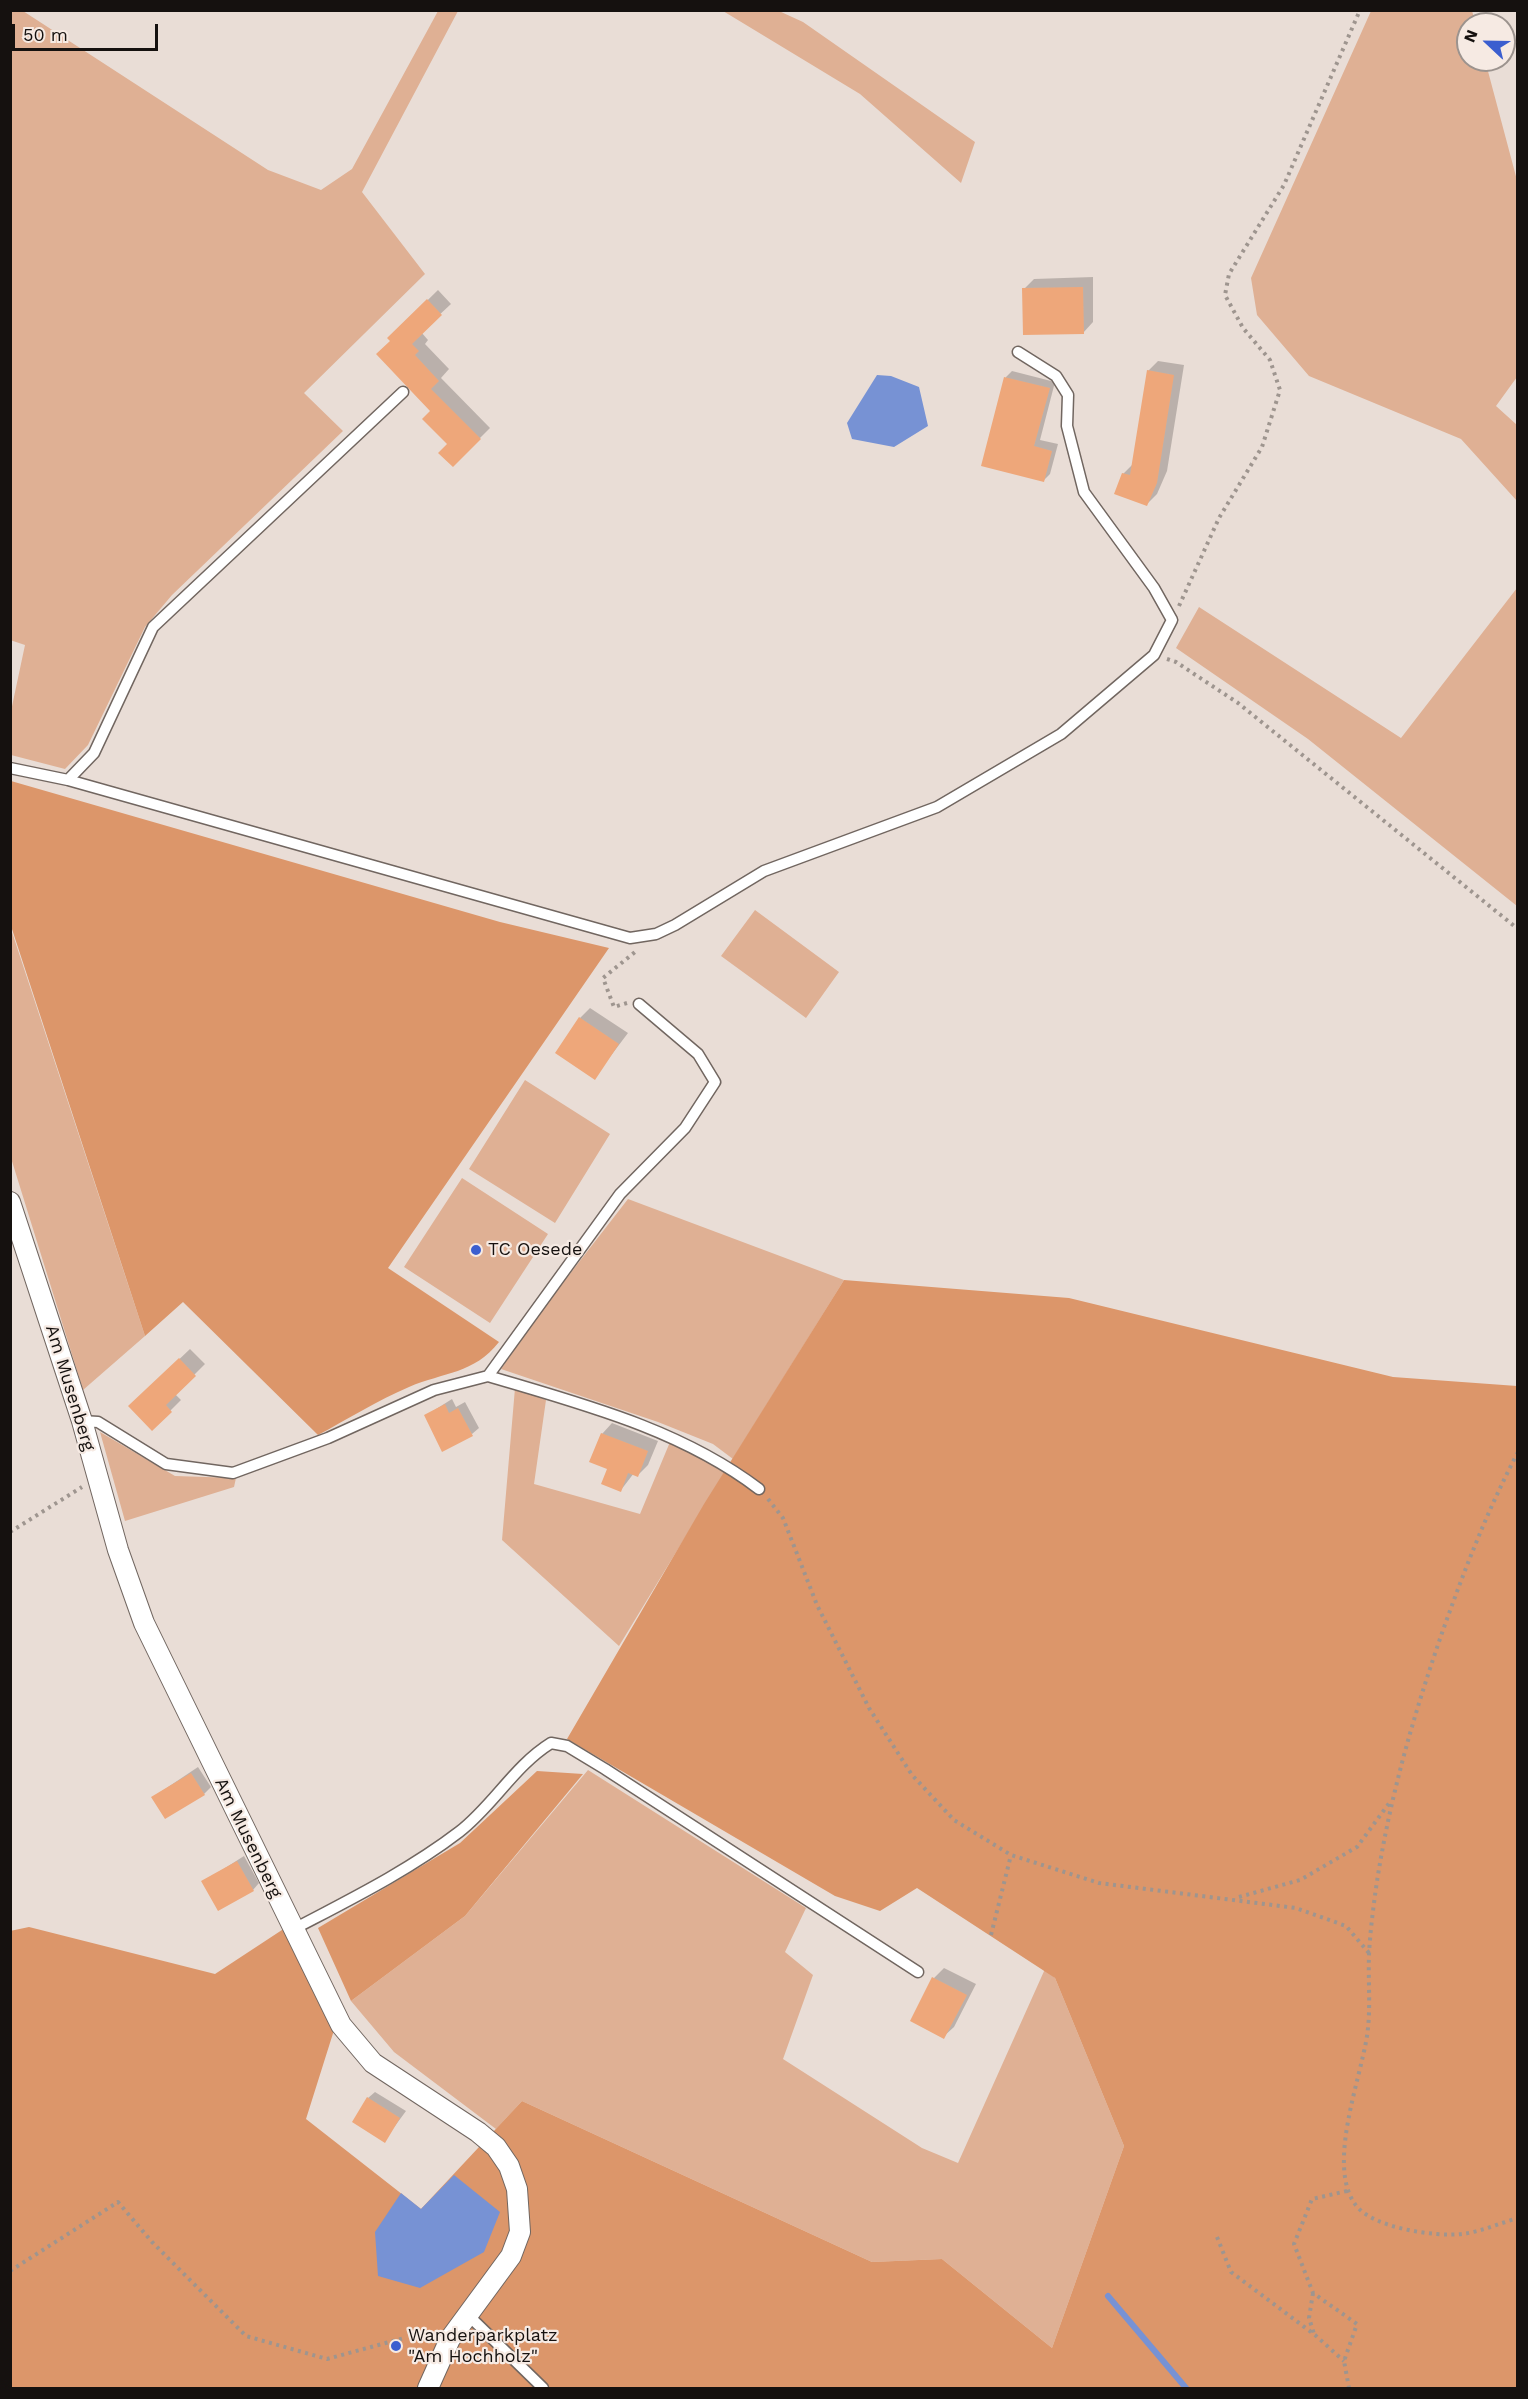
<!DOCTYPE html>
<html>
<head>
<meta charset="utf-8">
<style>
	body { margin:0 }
	#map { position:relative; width:1528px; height:2399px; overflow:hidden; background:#e9ddd6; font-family:"Work Sans",sans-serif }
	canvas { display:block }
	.frame { position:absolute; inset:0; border:12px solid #15110f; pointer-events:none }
	.north { position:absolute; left:1456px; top:12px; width:60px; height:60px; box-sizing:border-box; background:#f6eae3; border:2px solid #9c938e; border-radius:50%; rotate:292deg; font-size:16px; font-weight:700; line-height:24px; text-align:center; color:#15110f }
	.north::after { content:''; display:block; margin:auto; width:21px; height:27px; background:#3b5ecf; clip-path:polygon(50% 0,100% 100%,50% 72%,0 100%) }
	.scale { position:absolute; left:12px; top:24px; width:146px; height:27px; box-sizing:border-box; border:3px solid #15110f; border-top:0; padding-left:8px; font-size:18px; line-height:21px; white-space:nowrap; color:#15110f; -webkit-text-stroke:4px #f6eae3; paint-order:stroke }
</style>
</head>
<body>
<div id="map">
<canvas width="1528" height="2399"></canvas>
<div class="frame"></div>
<div class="north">N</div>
<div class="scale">50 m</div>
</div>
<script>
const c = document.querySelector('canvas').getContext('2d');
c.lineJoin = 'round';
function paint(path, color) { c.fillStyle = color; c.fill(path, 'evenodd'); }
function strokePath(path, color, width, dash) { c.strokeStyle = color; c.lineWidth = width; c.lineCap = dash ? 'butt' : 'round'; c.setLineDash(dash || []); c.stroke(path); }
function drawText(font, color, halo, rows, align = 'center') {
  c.font = font + ' "Work Sans",sans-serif'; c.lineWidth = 4.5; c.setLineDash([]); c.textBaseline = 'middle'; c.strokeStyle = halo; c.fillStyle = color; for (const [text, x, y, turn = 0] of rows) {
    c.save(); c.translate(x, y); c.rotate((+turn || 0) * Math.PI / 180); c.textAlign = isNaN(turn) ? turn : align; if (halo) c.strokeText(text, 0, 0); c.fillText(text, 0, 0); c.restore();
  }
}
paint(new Path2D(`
	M10,11h13l245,159 53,20 31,-21 86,-158h20l-96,181 63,82 -121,119 39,38 -171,164 -27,32 -57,118 -23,24 -54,-14v-44l14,-66 -15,-5z
	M723,11h56l24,11 172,120 -14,41 -101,-89z
	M1371,11h101l4,13h-8v36h17l33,124 -1,193 -21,29 21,19v76l-56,-62 -152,-63 -52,-61 -6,-37z
	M1517,588v318l-209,-167 -132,-91 23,-41 202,131z
	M755,910l84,62 -33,46 -85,-62z
	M10,926l135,410 -62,54 -72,-232z
	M525,1080l85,54 -55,89 -86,-54z
	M462,1178l86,56 -58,89 -86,-56z
	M628,1199l216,81 -111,179 -20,-15 -55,-22 -157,-53 40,-58z
	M515,1388l31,12 -12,84 106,30 30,-72 56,28 -107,176 -117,-106z
	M100,1432l75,44 61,2 -2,9 -109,34z
	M588,1770l218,138 -21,44 28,23 -30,84 139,89 36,15 87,-194 10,9 69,168 -72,202 -110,-89 -70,3 -350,-161 -26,28 -102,-77 -43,-51 114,-85z`), '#dfb094');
paint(new Path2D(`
	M11,781l489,141 109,26 -221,320 111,74c-25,32 -55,30 -90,45 -31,13 -61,32 -91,48l-135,-133 -38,34 -134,-410z
	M844,1280l225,18 324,79 124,9v1002h-1506l-1,-457 19,-4 186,47 70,-46 50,99 -29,92 115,90 101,-108 350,161 70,-3 110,89 72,-202 -69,-168 -138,-90 -37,23 -45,-15 -268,-157 137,-235z
	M537,1771l46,3 -118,142 -114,85 -33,-73 142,-85z`), '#dc966a');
paint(new Path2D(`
	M877,375l14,1 28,11 9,39 -34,21 -42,-8 -5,-16z
	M454,2175l46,37 -16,40 -64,36 -42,-12 -3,-44 26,-39 20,16z`), '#7792d4');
paint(new Path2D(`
	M1093,277v45l-10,11 -59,-44 10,-10z
	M438,290l13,14 -30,28 7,8 -3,4 24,25 -8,9 49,50 -37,37 -4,-21 -17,-33 -43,-73z
	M1158,361l26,4 -17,106 -10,23 -11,11 -23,-31 10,-10 15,-93z
	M1012,371l43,11 -15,58 18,4 -8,30 -7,7 -60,-16 23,-88z
	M590,1008l38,25 -34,45 -14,-60z
	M190,1349l15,15 -30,30 6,6 -29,29 -22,-23z
	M452,1399l4,8 9,-5 14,26 -7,6 -47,-18z
	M612,1423l46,18 -10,24 -10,10 -4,-2 -13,17 -12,-22 -7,-34z
	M198,1767l13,20 -7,7 -51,3z
	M244,1856l15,27 -6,7 -50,-8z
	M944,1968l32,16 -22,43 -11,10 -9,-59z
	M375,2092l31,19 -22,30 -16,-43z`), '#0003');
strokePath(new Path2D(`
	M1108,2296l78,92`), '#7792d4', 6);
paint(new Path2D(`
	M1083,287l1,47 -61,1 -1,-47z
	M427,299l15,16 -30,29 7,7 -4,4 24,26 -8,8 50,50 -28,28 -15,-14 9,-9 -25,-25 8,-8 -54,-57 14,-13 -3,-3z
	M1147,370l27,5 -17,108 -10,23 -33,-12 8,-21 8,2z
	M1004,377l46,11 -16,58 18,5 -8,31 -63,-16z
	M579,1017l40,27 -24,36 -40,-27z
	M179,1358l17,18 -30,29 6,7 -20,19 -24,-25z
	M445,1404l4,9 9,-5 15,28 -31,16 -18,-37z
	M601,1433l47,18 -10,26 -10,-4 -7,19 -20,-8 6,-15 -18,-7z
	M191,1773l14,22 -40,24 -14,-22z
	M237,1861l17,30 -36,20 -17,-30z
	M932,1977l35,18 -23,44 -34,-18z
	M367,2097l33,21 -15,25 -33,-21z`), '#eea77a');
const service = new Path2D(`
	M10,768l58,12 562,158 26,-4 19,-9 89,-54 173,-64 124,-73 93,-79 18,-35 -18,-32 -70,-96 -17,-66 1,-31 -12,-19 -38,-24
	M68,780l26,-27 59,-126 250,-235
	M488,1376c94,28 192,53 271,113
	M82,1421l16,1 68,42 67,9 95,-35 106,-48 54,-14 132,-182 65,-66 30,-46 -17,-28 -59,-50
	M292,1930c57,-30 116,-59 167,-98 34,-26 55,-66 92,-89l16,3 38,23 313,203
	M467,2314l76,74`);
const minor = new Path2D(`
	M10,1202l72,219 36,129 26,73 197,402 32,38 105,69 18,15 13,19 8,23 3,43 -9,24 -61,83 -22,49`);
strokePath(service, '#716660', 13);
strokePath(minor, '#716660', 22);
strokePath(new Path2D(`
	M1179,606l40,-88 43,-71 18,-57 -10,-30 -27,-32 -18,-33 4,-21 55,-89 76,-175
	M1167,659l9,3 62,41 280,226
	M627,1003l-13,4 -11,-29 32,-26
	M1518,1452c-31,59 -54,119 -76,181 -29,84 -53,167 -66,255 -3,22 -6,45 -7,67 -1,27 2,55 -2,81 -7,45 -40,129 -12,168 16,24 80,33 107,30 18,-2 38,-11 56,-16
	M768,1499l15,19 34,87 52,103 43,67 42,45 57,35 88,28 197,25 50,18 23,27
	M10,1532l72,-45
	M1239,1897l61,-17 57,-33 33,-45
	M991,1935l20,-80
	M1347,2191l-35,8 -18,45 19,49 44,31 -13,37 5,27
	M1217,2237l14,35 84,63 29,26
	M10,2271l108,-69 34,40 94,94 81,23 77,-21
	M1313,2293l-4,25 5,16`), '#9e958f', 4, [3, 4.5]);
strokePath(service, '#fff', 10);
strokePath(minor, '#fff', 20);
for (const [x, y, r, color] of [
	[476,1250,6,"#3b5ecf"],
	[396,2346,6,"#3b5ecf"]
]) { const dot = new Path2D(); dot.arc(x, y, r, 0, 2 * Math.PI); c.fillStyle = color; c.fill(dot); strokePath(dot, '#f6eae3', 2); }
drawText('18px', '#15110f', '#f6eae3', [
	["TC Oesede",488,1250],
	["Wanderparkplatz",408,2336],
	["\"Am Hochholz\"",408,2357]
], 'left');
drawText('18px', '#15110f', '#f6eae3', [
	["Am Musenberg",70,1388,73],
	["Am Musenberg",248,1838,64]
]);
</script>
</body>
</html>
